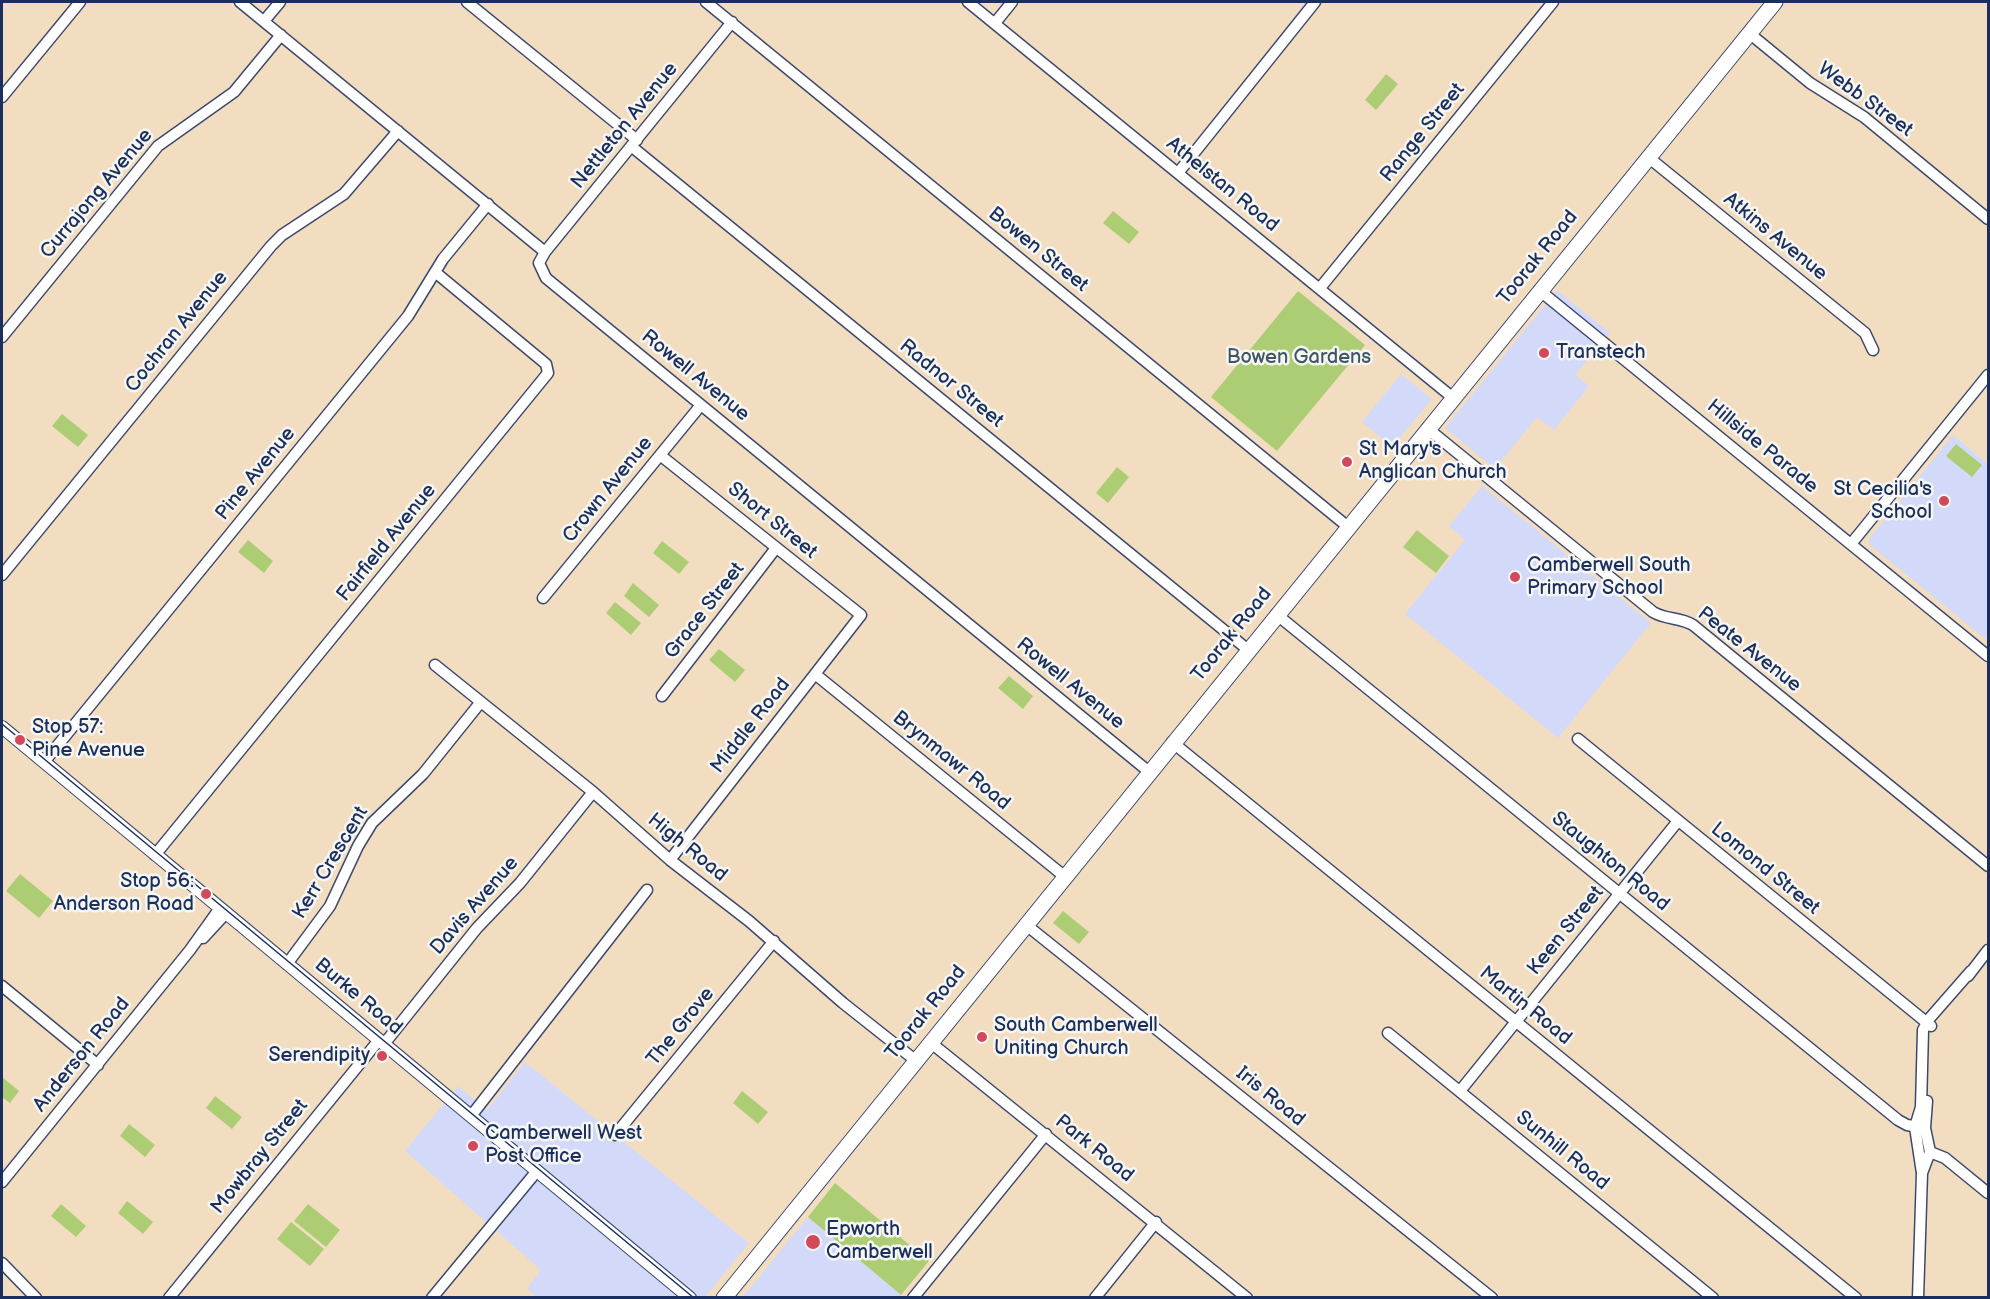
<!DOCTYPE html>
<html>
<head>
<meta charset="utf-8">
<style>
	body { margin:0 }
	#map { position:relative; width:1990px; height:1299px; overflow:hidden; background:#f3ddc1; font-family:"Balsamiq Sans",sans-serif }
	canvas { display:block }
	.frame { position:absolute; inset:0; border:3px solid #1b2f5e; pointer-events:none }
</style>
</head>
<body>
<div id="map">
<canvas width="1990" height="1299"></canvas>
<div class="frame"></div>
</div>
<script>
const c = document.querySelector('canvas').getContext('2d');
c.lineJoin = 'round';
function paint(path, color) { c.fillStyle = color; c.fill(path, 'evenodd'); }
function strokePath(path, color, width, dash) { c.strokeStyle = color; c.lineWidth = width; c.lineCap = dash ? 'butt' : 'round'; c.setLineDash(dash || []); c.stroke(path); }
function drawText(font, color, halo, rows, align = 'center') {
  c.font = font + ' "Balsamiq Sans",sans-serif'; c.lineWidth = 5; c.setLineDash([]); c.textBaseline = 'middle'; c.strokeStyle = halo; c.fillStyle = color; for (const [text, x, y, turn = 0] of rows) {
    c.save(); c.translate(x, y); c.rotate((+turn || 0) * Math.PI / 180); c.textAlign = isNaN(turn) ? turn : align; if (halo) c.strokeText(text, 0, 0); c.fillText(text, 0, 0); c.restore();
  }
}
paint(new Path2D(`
	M1557,290l53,43 -35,42 14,11 -35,44 -17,-13 -42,52 -50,-41z
	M1401,374l31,25 -40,48 -30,-25z
	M1953,435l35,29v177l-118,-96 -1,-6z
	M1482,486l169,137 -93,115 -153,-124 60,-74 -16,-14z
	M525,1062l224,181 -44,54h-168l-10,-8 14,-19 -136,-119 53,-65 29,24z
	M808,1217l93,78 -3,3h-156z`), '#d3d9f9');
paint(new Path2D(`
	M1386,74l12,10 -22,26 -11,-10z
	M1113,211l26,21 -10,12 -26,-21z
	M1298,291l67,54 -88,106 -66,-54z
	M62,414l26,21 -10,12 -26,-21z
	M1956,444l26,21 -10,12 -26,-21z
	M1117,467l12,10 -21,26 -12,-10z
	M1417,530l32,26 -13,17 -33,-26z
	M248,540l25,21 -9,12 -26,-21z
	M662,541l27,21 -10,12 -26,-21z
	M633,583l26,22 -10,12 -25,-21z
	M615,602l26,21 -10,12 -25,-22z
	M719,649l26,21 -10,12 -26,-22z
	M1009,676l24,20 -10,13 -25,-21z
	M20,874l33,27 -14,17 -33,-27z
	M1063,911l26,21 -10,12 -26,-21z
	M2,1077l17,14 -9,12 -8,-6z
	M742,1091l26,21 -10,12 -25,-21z
	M215,1096l27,21 -10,12 -26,-21z
	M129,1124l26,21 -10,12 -25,-21z
	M835,1183l94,78 -28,34 -93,-78z
	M127,1201l26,21 -10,12 -25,-21z
	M61,1204l25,22 -10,11 -25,-21z
	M308,1204l32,26 -14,17 -32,-26z
	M291,1222l33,27 -14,17 -33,-27z`), '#adcd75');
const minor = new Path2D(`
	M240,2l305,250 -6,11 7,15 602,493
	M467,2l170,138
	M706,2l641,524
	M968,2l484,395
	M264,21l16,-19
	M995,23l17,-21
	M1749,33l61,50 54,34 124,102
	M2,97l78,-95
	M631,146l616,503
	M1648,157l217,176 8,17
	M1178,173l137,-171
	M545,252l187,-230
	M1320,288l233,-286
	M1539,290l449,366
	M2,337l156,-191 76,-54 47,-57
	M1427,428l226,184c13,8 27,5 40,13l295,241
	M660,455l201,160 -191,245
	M1851,544l137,-169
	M2,575l269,-329 11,-11 62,-41 54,-63
	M543,598l158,-193
	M1276,614l622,506 9,5 18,3
	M435,665l158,127 77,68 79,61 94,82 72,57
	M815,674l249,202
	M662,696l114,-148
	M1578,739l353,287
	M1172,742l684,556
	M44,762l364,-446 35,-57 45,-55
	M155,855l393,-482 -2,-9 -111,-92
	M1025,924l467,374
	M203,938l23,-25
	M287,964l43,-58 28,-60 14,-23 51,-49 57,-71
	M1968,976l20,-26
	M2,986l96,79
	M1388,1033l325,265
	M930,1042l317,256
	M384,1044l93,-116 43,-45 73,-91
	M1460,1091l218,-270
	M471,1116l176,-226
	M615,1135l159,-194
	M1930,1152l15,6 43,35
	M1922,1173l8,-21 -5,-24 2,-27
	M2,1182l188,-232 30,-42
	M2,1263l34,35
	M169,1298l210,-258
	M432,1298l105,-127
	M913,1298l133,-164
	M1095,1298l61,-76
	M1918,1298l4,-125 -7,-46 6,-20 2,-77 6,-11 42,-48`);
const major = new Path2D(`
	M2,727l688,571`);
const highway = new Path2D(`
	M724,1298l1051,-1296`);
strokePath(minor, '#3b496d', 13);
strokePath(major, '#3b496d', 14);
strokePath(highway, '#3b496d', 17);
strokePath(minor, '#fff', 10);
strokePath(major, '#fff', 12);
strokePath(highway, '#fff', 15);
strokePath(new Path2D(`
	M2,724l692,574`), '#1b2f5e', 1.5);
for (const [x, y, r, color] of [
	[1544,353,6,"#d1495b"],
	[1347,462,6,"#d1495b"],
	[1944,501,6,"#d1495b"],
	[1515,577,6,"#d1495b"],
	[20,740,6,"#d1495b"],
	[206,894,6,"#d1495b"],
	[982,1037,6,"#d1495b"],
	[382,1056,6,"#d1495b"],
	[473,1146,6,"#d1495b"],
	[813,1242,8,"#d1495b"]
]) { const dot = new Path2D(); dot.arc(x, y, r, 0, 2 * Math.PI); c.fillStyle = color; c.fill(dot); strokePath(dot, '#f6f6f2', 2); }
drawText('20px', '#1b2f5e', '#f6f6f2', [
	["Webb Street",1865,100,36],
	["Nettleton Avenue",625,126,-51],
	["Range Street",1423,133,-51],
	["Athelstan Road",1222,185,39],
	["Currajong Avenue",97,194,-50],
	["Atkins Avenue",1775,237,39],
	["Bowen Street",1038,250,39],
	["Toorak Road",1538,258,-51],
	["Cochran Avenue",177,332,-51],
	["Rowell Avenue",695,376,39],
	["Radnor Street",951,384,39],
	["Hillside Parade",1762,447,39],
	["Pine Avenue",256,474,-51],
	["Crown Avenue",608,490,-51],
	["Short Street",772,521,39],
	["Fairfield Avenue",387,543,-51],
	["Grace Street",705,611,-52],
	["Toorak Road",1232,635,-51],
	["Peate Avenue",1749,650,38],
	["Rowell Avenue",1070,684,39],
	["Middle Road",751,726,-52],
	["Brynmawr Road",951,761,39],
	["High Road",687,848,39],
	["Staughton Road",1610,862,39],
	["Kerr Crescent",331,863,-59],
	["Lomond Street",1765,869,39],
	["Davis Avenue",475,906,-49],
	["Keen Street",1566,931,-51],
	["Burke Road",358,997,40],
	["Martin Road",1525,1006,39],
	["Toorak Road",926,1013,-51],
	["The Grove",681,1027,-51],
	["Anderson Road",82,1055,-51],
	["Iris Road",1270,1097,39],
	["Park Road",1094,1149,39],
	["Sunhill Road",1562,1151,39],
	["Mowbray Street",260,1157,-51]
]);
drawText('20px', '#1b2f5e', '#f6f6f2', [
	["Transtech",1556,353],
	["St Mary's",1359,450],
	["Anglican Church",1359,473],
	["St Cecilia's",1932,490,"right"],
	["School",1932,513,"right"],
	["Camberwell South",1527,566],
	["Primary School",1527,589],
	["Stop 57:",32,728],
	["Pine Avenue",32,751],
	["Stop 56:",194,882,"right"],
	["Anderson Road",194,905,"right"],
	["South Camberwell",994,1026],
	["Uniting Church",994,1049],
	["Serendipity",370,1056,"right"],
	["Camberwell West",485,1134],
	["Post Office",485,1157],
	["Epworth",826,1230],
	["Camberwell",826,1253]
], 'left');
drawText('20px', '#405664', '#f6f6f2', [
	["Bowen Gardens",1299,358]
]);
</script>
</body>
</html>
